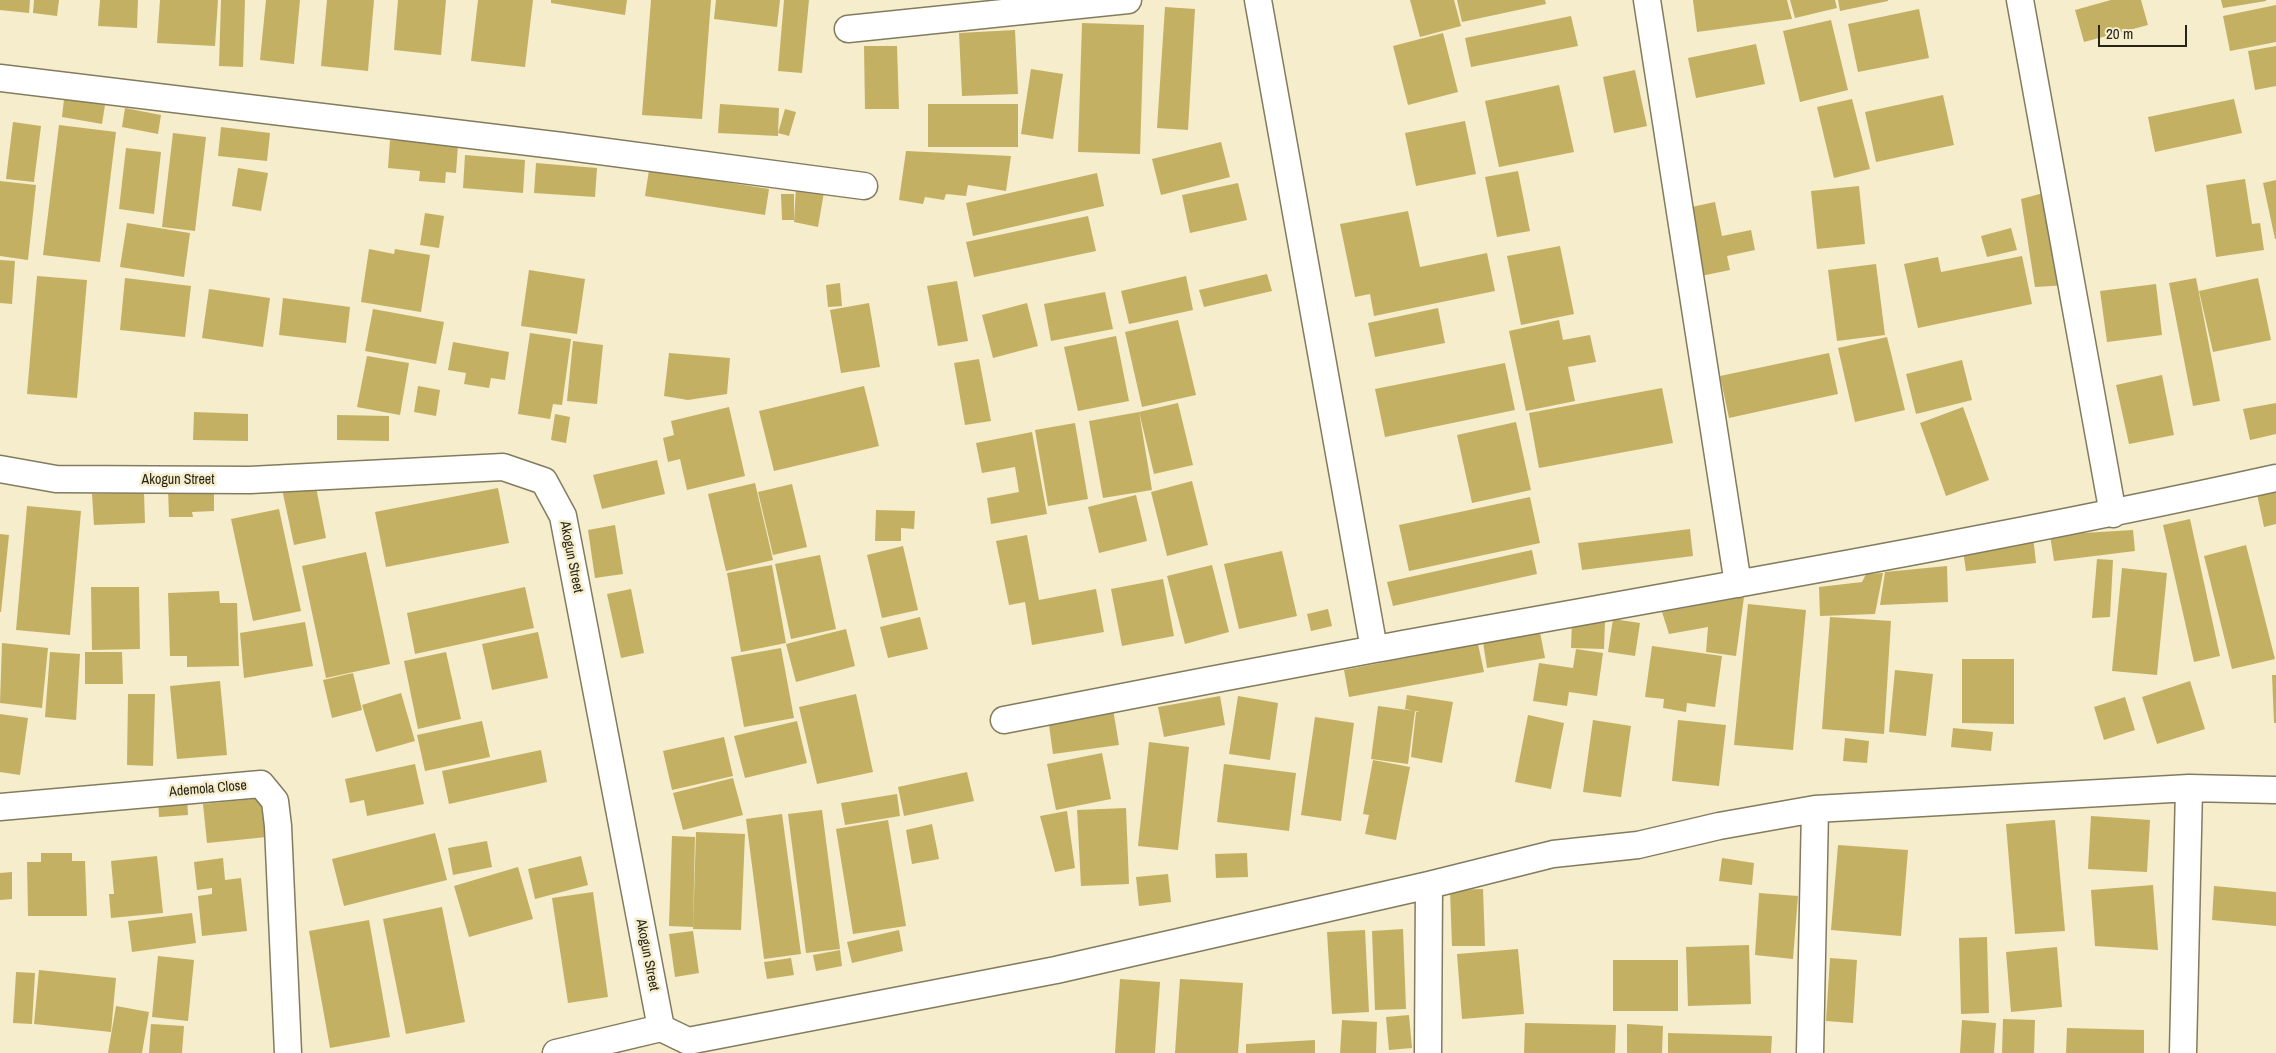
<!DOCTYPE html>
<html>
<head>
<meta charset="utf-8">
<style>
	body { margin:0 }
	#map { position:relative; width:2276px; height:1053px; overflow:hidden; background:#f5edcc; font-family:"Archivo Narrow",sans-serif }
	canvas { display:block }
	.scale { position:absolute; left:2098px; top:25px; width:89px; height:22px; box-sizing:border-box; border:2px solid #272418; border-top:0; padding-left:6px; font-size:15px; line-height:18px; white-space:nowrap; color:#272418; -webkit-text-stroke:4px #f5edcc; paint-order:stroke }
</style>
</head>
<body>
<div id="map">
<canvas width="2276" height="1053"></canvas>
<div class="scale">20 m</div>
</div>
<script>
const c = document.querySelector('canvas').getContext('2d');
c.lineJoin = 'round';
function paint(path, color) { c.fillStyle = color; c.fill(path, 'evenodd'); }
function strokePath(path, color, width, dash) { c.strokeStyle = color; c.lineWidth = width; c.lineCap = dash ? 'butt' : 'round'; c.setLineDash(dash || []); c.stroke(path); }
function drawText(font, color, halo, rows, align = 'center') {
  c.font = font + ' "Archivo Narrow",sans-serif'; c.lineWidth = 5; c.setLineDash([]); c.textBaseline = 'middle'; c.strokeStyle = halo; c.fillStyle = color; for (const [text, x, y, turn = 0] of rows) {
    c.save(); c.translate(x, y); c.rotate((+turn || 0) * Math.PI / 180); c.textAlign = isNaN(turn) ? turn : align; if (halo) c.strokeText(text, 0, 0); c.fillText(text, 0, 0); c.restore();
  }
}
paint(new Path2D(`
	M0,0h30l-1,13 -29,-3z
	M34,0h25l-2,16 -24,-3z
	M100,0h38l-1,28 -39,-2z
	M160,0h58l-3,46 -58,-3z
	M221,0h24l-2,67 -24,-1z
	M266,0h34l-6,64 -34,-4z
	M327,0h47l-6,71 -47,-5z
	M398,0h48l-5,55 -47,-5z
	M478,0h55l-8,67 -54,-6z
	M551,0h76l-2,15 -74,-12z
	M651,0h60l-9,119 -60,-4z
	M716,0h64l-3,27 -63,-8z
	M784,0h25l-7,73 -24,-2z
	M1410,0h44l7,26 -41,11z
	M1457,0h88l1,4 -84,18z
	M1693,0h94l5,19 -95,13z
	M1790,0h45l2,8 -42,10z
	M1838,0h50v1l-48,10z
	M2111,0h30l7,25 -64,17 -9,-32z
	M2221,0h45v1l-43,7z
	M2276,5v37l-46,9 -7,-35z
	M1165,7l30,2 -7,121 -31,-2z
	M1919,9l10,49 -71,14 -10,-48z
	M1571,16l7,30 -107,21 -6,-29z
	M1831,20l17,70 -48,12 -17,-71z
	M1082,23l62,2 -4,129 -62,-2z
	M1015,30l3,64 -56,2 -3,-63z
	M1443,33l15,59 -50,13 -15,-59z
	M1756,44l9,40 -69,14 -8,-40z
	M864,46h33l2,63h-34z
	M2276,46v40l-21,4 -7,-39z
	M1031,69l32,5 -10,65 -32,-5z
	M1635,70l12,56 -33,7 -11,-56z
	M1559,85l15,67 -75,15 -14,-66z
	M1943,95l11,50 -78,17 -11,-50z
	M64,99l41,6 -3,19 -40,-7z
	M1852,99l18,70 -36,9 -17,-71z
	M2234,99l8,34 -87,19 -7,-35z
	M720,104l59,4 -1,25 7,-24 11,3 -7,24 -11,-3v3l-60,-3z
	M928,104h90v43h-90z
	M125,108l36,7 -3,19 -36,-7z
	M1465,121l11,53 -60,12 -11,-53z
	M13,122l28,4 -7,56 -28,-3z
	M59,125l57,7 -16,130 -57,-7z
	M221,127l49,6 -3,28 -49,-5z
	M173,133l33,4 -11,94 -33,-4z
	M390,140l68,5 -2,28 -10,-1 -1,11 -26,-2 1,-10 -32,-3z
	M1221,142l9,35 -69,18 -9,-36z
	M126,148l35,4 -7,62 -35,-5z
	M906,151l105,5 -5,35 -38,-6 -2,11 -20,-2 -2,6 -19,-3 -2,7 -24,-4z
	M465,155l60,5 -2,33 -60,-5z
	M536,163l61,5 -2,29 -61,-4z
	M238,168l30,5 -7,38 -29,-5z
	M649,170l120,19 -4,26 -120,-19z
	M1518,171l12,60 -33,6 -12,-60z
	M1097,173l7,33 -131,30 -7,-33z
	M2245,179l7,45 8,-1 4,27 -48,7 -10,-72z
	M2276,180v59h-1l-12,-56z
	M0,181l36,4 -8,75 -28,-4z
	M1238,183l9,37 -57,13 -8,-38z
	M1859,186l6,58 -48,5 -6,-58z
	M796,187l28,5 -6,35 -24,-5z
	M2051,191l17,94 -33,2 -14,-88z
	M781,194h13v26h-12z
	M1715,202l7,34 29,-6 4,20 -28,6 3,14 -29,6 -14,-68z
	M1408,211l12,56 67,-14 8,38 -121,25 -4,-22 -15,3 -15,-73z
	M425,213l19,3 -5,32 -19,-3z
	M1088,216l8,35 -122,26 -8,-35z
	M127,223l63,10 -6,44 -64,-10z
	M2011,228l6,22 -30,7 -6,-21z
	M1560,246l14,68 -53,11 -14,-69z
	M369,249l25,5 1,-5 35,6 -9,57 -60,-10z
	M2022,256l10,48 -114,24 -14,-64 34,-7 3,15z
	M0,260l15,1 -3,43 -12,-1z
	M1876,264l9,71 -48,6 -9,-71z
	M529,270l56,9 -8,55 -56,-8z
	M1267,274l5,17 -68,16 -5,-17z
	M37,276l50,4 -10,118 -50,-4z
	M1186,276l7,34 -64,14 -8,-33z
	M125,278l66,8 -6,51 -65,-7z
	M2196,278l24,123 -27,5 -24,-123z
	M2258,278l13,62 -58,12 -14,-61z
	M957,281l11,60 -30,5 -11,-60z
	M840,283l2,23 -14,1 -2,-22z
	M2156,284l6,51 -55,7 -7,-51z
	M209,289l61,9 -7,49 -61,-9z
	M1105,292l8,37 -62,12 -7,-37z
	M283,298l67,9 -4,36 -67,-8z
	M869,303l11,64 -39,6 -11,-63z
	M1027,303l11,43 -45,12 -11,-43z
	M1438,308l7,35 -70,14 -7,-34z
	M373,309l71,13 -8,42 -71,-13z
	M1178,320l18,75 -54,12 -17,-75z
	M1559,320l4,20 27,-5 6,27 -28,5 7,34 -49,10 -17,-80z
	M530,333l41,6 -9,66 -9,-1 -3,15 -32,-5z
	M1116,336l13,65 -51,10 -14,-64z
	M1887,337l18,73 -50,12 -17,-74z
	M573,341l30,4 -6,59 -30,-3z
	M453,342l56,10 -4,28 -14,-2 -2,10 -25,-4 2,-11 -18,-3z
	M669,353l61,5 -3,36 -39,6 -24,-4z
	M1829,353l9,41 -109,24 -9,-42z
	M367,356l42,7 -9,52 -43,-8z
	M979,359l12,62 -26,4 -11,-62z
	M1962,360l10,40 -56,14 -10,-40z
	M1505,363l10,47 -130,27 -10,-48z
	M2162,375l12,60 -45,9 -13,-59z
	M418,386l22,4 -4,26 -22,-4z
	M864,386l15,60 -105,25 -15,-60z
	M1662,388l11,55 -134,25 -10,-55z
	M1178,403l15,62 -39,9 -15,-62z
	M2276,403v31l-26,6 -7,-31z
	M729,407l16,69 -58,14 -7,-31 -12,3 -5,-24 11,-3 -3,-14z
	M1963,407l26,73 -43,16 -26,-73z
	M194,412l54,2v27l-55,-1z
	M1139,412l13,78 -49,8 -14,-77z
	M555,414l15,3 -4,26 -15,-3z
	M337,415l52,1v25l-52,-1z
	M1516,422l15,68 -59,13 -15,-68z
	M1075,423l13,76 -40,7 -13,-76z
	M1032,432l15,82 -56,10 -4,-26 32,-6 -4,-25 -33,6 -6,-30z
	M657,460l8,34 -63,15 -9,-34z
	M1192,481l16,64 -41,11 -16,-64z
	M315,482l11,56 -32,7 -12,-56z
	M755,483l18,77 -47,11 -18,-77z
	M792,484l15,63 -34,8 -15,-63z
	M498,488l11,55 -123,24 -11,-55z
	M214,489v22l-22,1 1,5h-24l-1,-27z
	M2276,490v34l-12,3 -7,-33z
	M144,493l1,30 -51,2 -2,-31z
	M1136,495l11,46 -48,12 -11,-46z
	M1530,497l10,46 -131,28 -10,-46z
	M27,506l54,5 -11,124 -54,-5z
	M279,509l22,102 -48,10 -22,-102z
	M876,510l39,1 -1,18 -13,-1v13h-26z
	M2190,519l30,137 -26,6 -31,-137z
	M615,525l8,49 -28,4 -7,-48z
	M1690,529l3,27 -111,14 -4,-27z
	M2133,530l2,21 -81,10 -4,-26z
	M0,534l9,1 -8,77h-1z
	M1027,535l12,65 57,-11 8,43 -72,13 -7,-43 -16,3 -13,-64z
	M2033,536l3,27 -70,8 -3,-21z
	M2246,545l29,114 -43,10 -28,-113z
	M903,546l15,64 -36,8 -15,-63z
	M1532,550l5,24 -144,32 -6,-24z
	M1282,551l15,65 -58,13 -15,-65z
	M366,552l24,112 -64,14 -24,-112z
	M820,555l16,74 -45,10 -16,-75z
	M2097,559l16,1 -3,57 -18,1z
	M772,565l14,78 -45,9 -14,-79z
	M1212,565l17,67 -44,12 -18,-68z
	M1947,566l1,36 -68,3 5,-33z
	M2122,568l45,5 -10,102 -45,-4z
	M1883,573l-8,41 -55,2 -1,-29 43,-5 4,-8z
	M1163,579l11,57 -52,10 -11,-57z
	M91,587h48l1,62 -48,1z
	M525,587l9,41 -119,26 -8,-41z
	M631,589l13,64 -23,5 -14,-64z
	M219,591l1,12h17l2,63 -52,1v-11h-17l-2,-63z
	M1744,597l-8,59 -30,-4 2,-25 -39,7 -7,-22z
	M1748,604l58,6 -13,140 -59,-5z
	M1328,609l4,17 -21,5 -4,-17z
	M920,617l8,32 -40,9 -8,-31z
	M1830,617l61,4 -7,113 -62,-5z
	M1613,619l27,4 -5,33 -27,-4z
	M1572,620l33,1 -1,28 -33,-1z
	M305,622l8,44 -69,12 -4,-45z
	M846,629l9,37 -59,16 -10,-38z
	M538,632l10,46 -56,12 -10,-46z
	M1540,632l5,26 -58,10 -4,-26z
	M2,643l46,5 -6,60 -42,-5z
	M1478,644l6,28 -135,25 -5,-27z
	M1652,646l70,10 -7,51 -28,-4 -1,9 -23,-4 1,-9 -19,-2z
	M781,648l13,70 -50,9 -13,-70z
	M1576,649l27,4 -6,43 -28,-4 -2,14 -34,-5 6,-38 34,5z
	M50,652l30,2 -4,66 -31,-3z
	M85,652h37l1,32h-38z
	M446,652l15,67 -43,10 -14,-68z
	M1962,659h52v65l-52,-1z
	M1895,670l38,4 -7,62 -37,-4z
	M353,673l9,37 -30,8 -9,-38z
	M2272,675h4v48h-2z
	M220,681l7,74 -50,4 -7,-73z
	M2190,681l15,48 -48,15 -15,-47z
	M401,693l14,48 -39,11 -14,-47z
	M128,694h27l-2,72 -26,-1z
	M856,694l17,78 -56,12 -18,-77z
	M1407,695l46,7 -11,61 -31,-6 5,-45h4l-15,-3z
	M1220,696l5,29 -61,12 -6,-30z
	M1238,696l40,7 -8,57 -41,-6z
	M2125,697l10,33 -31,10 -10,-33z
	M1378,706l37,5 -7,53 -37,-5z
	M1113,709l6,36 -66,9 -5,-36z
	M0,714l28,4 -8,57 -20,-3z
	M1528,715l36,8 -13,66 -36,-7z
	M1315,717l39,6 -13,98 -40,-6z
	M1593,720l38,6 -10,71 -38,-5z
	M1678,720l48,5 -7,61 -47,-5z
	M482,721l8,36 -65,14 -8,-36z
	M797,721l10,42 -62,15 -11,-42z
	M1953,728l40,4 -2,19 -40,-4z
	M724,737l9,39 -61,14 -9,-39z
	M1845,738l24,3 -2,22 -24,-2z
	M1149,742l40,5 -11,103 -40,-4z
	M541,750l6,32 -98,22 -7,-33z
	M1102,753l9,46 -55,11 -9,-46z
	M1373,760l37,7 -14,73 -31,-6 4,-19 -6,-1z
	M415,764l9,40 -57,12 -3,-16 -14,3 -5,-24z
	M1224,764l72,9 -7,58 -72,-9z
	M967,772l7,29 -70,15 -6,-29z
	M733,778l10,37 -60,15 -10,-37z
	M897,794l3,22 -55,9 -4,-22z
	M187,796l1,19 -29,2 -1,-20z
	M263,798l4,39 -60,6 -4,-39z
	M1126,808l3,76 -48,2 -4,-76z
	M822,810l18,139 -34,4 -18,-139z
	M1067,811l8,57 -20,4 -15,-56z
	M782,814l19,140 -37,5 -18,-140z
	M2091,816l59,4 -3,52 -59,-3z
	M888,820l18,106 -53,8 -17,-105z
	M2055,820l10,111 -50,3 -9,-110z
	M932,824l7,35 -27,5 -6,-34z
	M696,832l49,2 -4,96 -48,-1z
	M435,833l12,47 -103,26 -12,-47z
	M672,836l23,1 -2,90 -24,-1z
	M487,841l5,26 -39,8 -5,-27z
	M1838,845l70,5 -7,86 -70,-6z
	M41,853h31v8h13l2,55h-59l-1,-54h14z
	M1247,853l1,24 -32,1 -1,-24z
	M157,856l6,57 -52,5 -2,-24h5l-3,-33z
	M581,856l7,29 -53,14 -7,-30z
	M223,858l2,22 16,-2 6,53 -45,5 -4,-40 14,-2v-6l-15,2 -3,-28z
	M1722,858l32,5 -2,22 -33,-4z
	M518,867l15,52 -64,18 -15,-51z
	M12,872v27l-12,1v-27z
	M1168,874l3,28 -32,4 -3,-29z
	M2153,885l5,65 -63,-4 -4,-56z
	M2214,886l62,6v34l-64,-6z
	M1483,889l2,57h-33l-2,-56z
	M593,892l15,105 -40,6 -16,-105z
	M1759,893l39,3 -5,63 -38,-4z
	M442,907l23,115 -59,12 -23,-115z
	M192,913l4,30 -64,9 -4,-31z
	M369,920l21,117 -60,11 -21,-117z
	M1403,929l3,80 -31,1 -3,-79z
	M899,930l4,21 -51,12 -5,-21z
	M1365,930l4,82 -37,2 -5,-82z
	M693,931l6,42 -24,4 -6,-43z
	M1987,937l2,76 -28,1 -2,-76z
	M1749,945l2,59 -63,2 -2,-59z
	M2057,947l5,60 -51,5 -5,-60z
	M1518,949l6,65 -62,5 -5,-65z
	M840,950l2,16 -26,5 -3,-16z
	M158,956l36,4 -6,61 -36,-4z
	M791,958l3,17 -27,4 -3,-17z
	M1830,958l27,2 -4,63 -27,-2z
	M1613,960h65v51h-65z
	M39,970l77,8 -5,54 -77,-8z
	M16,972l19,1 -3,51 -19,-1z
	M1120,979l40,3 -5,71h-40z
	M1180,979l63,4 -5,70h-63z
	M116,1006l33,6 -7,41h-34z
	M1409,1015l3,33 -23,2 -3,-33z
	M2003,1019l32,1 -1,33h-32z
	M1342,1020l35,2 -1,31h-36z
	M1962,1020l34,3 -2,30h-34z
	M1525,1023l91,2 -1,28h-91z
	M151,1024l33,2 -2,27h-33z
	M1627,1024l36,2 -1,27h-35z
	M2067,1028l77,2v23h-78z
	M1668,1033l104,3 -1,17h-103z
	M1315,1040v13h-69v-9z`), '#c4b063');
const street = new Path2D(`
	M1258,0l116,649
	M1647,0l91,584
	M2020,0l93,514
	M848,29l280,-29
	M0,78l562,68 302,40
	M0,469l56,10 194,1 253,-13 41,14 19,35 98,512
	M1004,720c124,-24 247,-48 371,-71 301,-55 602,-105 901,-171
	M0,807l261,-23 14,17 3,25 10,227
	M556,1053l105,-25 27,13 368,-71 373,-85 124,-31 85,-9 81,-19 96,-17 374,-21
	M1428,1053l1,-168
	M1810,1053l5,-244
	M2183,1053l6,-265 87,2`);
strokePath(street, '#837b5d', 29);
strokePath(street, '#fff', 26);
drawText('14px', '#272418', '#f5edcc', [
	["Akogun Street",178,480],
	["Akogun Street",571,557,79],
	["Ademola Close",208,789,-5],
	["Akogun Street",647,955,79]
]);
</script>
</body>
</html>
